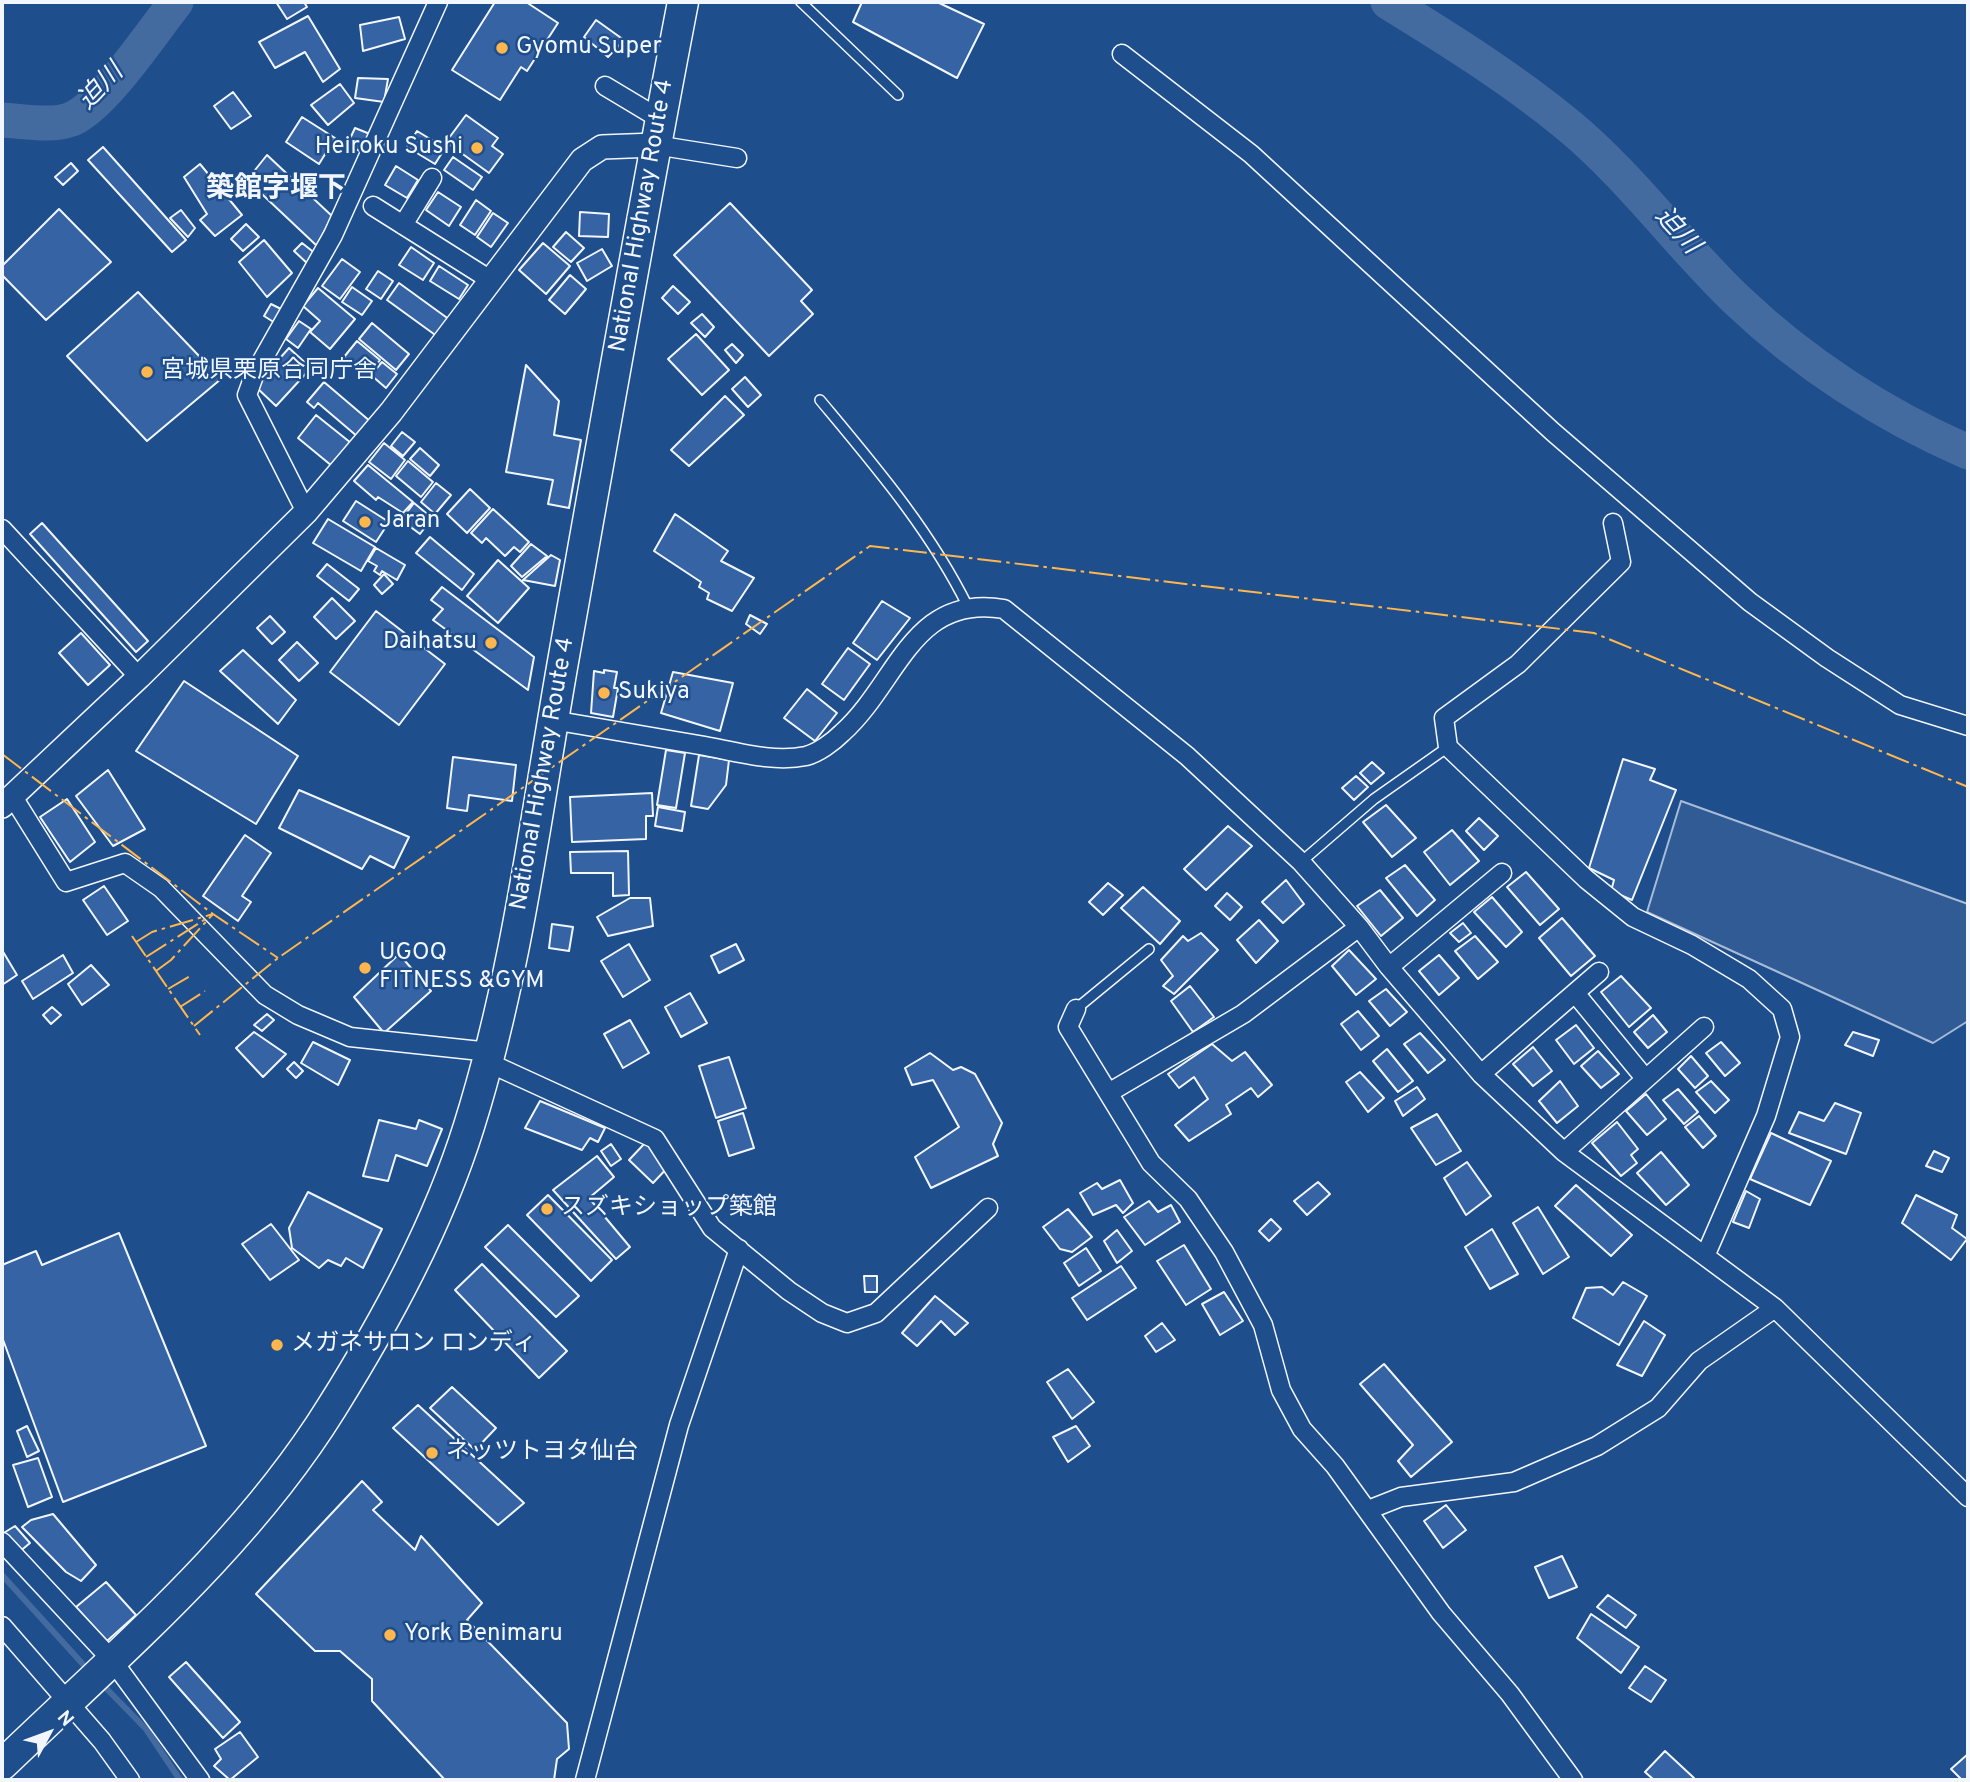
<!DOCTYPE html>
<html>
<head>
<meta charset="utf-8">
<style>
	body { margin:0 }
	#map { position:relative; width:1970px; height:1782px; overflow:hidden; background:#1f4e8c; font-family:Overpass,sans-serif }
	canvas { display:block }
	.frame { position:absolute; inset:0; border:4px solid #f2f6ff; pointer-events:none }
	.north { position:absolute; left:14px; top:1698px; width:70px; height:70px; -webkit-text-stroke:5px #1f4e8c; paint-order:stroke; rotate:49deg; font-size:19px; font-weight:700; line-height:28px; text-align:center; color:#f2f6ff }
	.north::after { content:''; display:block; margin:auto; width:24px; height:32px; background:#f2f6ff; clip-path:polygon(50% 0,100% 100%,50% 72%,0 100%) }
</style>
</head>
<body>
<div id="map">
<canvas width="1970" height="1782"></canvas>
<div class="frame"></div>
<div class="north">N</div>
</div>
<script>
const c = document.querySelector('canvas').getContext('2d');
c.lineJoin = 'round';
function paint(path, color) { c.fillStyle = color; c.fill(path, 'evenodd'); }
function strokePath(path, color, width, dash) { c.strokeStyle = color; c.lineWidth = width; c.lineCap = dash ? 'butt' : 'round'; c.setLineDash(dash || []); c.stroke(path); }
function drawText(font, color, halo, rows, align = 'center') {
  c.font = font + ' Overpass,"Noto Sans JP",sans-serif'; c.lineWidth = 5; c.setLineDash([]); c.textBaseline = 'middle'; c.strokeStyle = halo; c.fillStyle = color; for (const [text, x, y, turn = 0] of rows) {
    c.save(); c.translate(x, y); c.rotate((+turn || 0) * Math.PI / 180); c.textAlign = isNaN(turn) ? turn : align; if (halo) c.strokeText(text, 0, 0); c.fillText(text, 0, 0); c.restore();
  }
}
const green = new Path2D(`
	M1681,801l287,103v117l-35,22 -286,-131z`);
paint(green, '#305b95');
strokePath(green, '#a8bbd7', 2);
strokePath(new Path2D(`
	M2,1575l88,97
	M100,1682l46,47 34,51`), '#446ba0', 6);
strokePath(new Path2D(`
	M1388,2c62,38 124,77 180,123 64,53 111,120 170,176 66,63 147,115 230,151
	M2,120c21,1 49,7 70,-1 33,-15 80,-87 104,-117`), '#446ba0', 35);
const building = new Path2D(`
	M276,2h28l3,5 -20,12z
	M495,2h31l32,21 -31,48 -6,-4 -21,33 -48,-30z
	M862,2h75l47,22 -27,54 -104,-56z
	M308,16l32,53 -17,13 -18,-30 -30,16 -16,-26z
	M399,17l6,22 -42,12 -3,-26z
	M596,20l28,20 -16,17 -24,-20z
	M358,78l30,1 -4,23 -29,-4z
	M340,84l14,19 -26,22 -17,-20z
	M233,92l18,24 -20,13 -17,-23z
	M466,115l32,23 -6,8 11,8 -14,19 -43,-31z
	M302,117l33,21 -16,26 -33,-22z
	M355,128l15,6 -8,18 -15,-7z
	M417,131l28,17 -10,16 -28,-17z
	M103,147l83,93 -14,12 -84,-92z
	M267,155l65,61 -15,30 -70,-66z
	M453,157l29,20 -9,13 -29,-20z
	M71,163l7,8 -15,14 -8,-8z
	M200,164l42,51 -27,21 -15,-16 7,-6 -23,-37z
	M396,166l22,14 -11,18 -22,-13z
	M438,192l23,15 -12,19 -23,-16z
	M476,200l15,11 -16,24 -15,-10z
	M730,203l82,87 -11,11 12,13 -44,42 -95,-101z
	M59,209l52,53 -65,58 -44,-45v-9z
	M181,210l14,18 -7,9 -18,-19z
	M580,212l29,2 -1,23 -29,-1z
	M493,213l15,10 -17,24 -14,-10z
	M246,224l13,13 -16,14 -12,-12z
	M566,232l18,16 -13,14 -18,-15z
	M264,240l28,33 -25,24 -28,-35z
	M302,243l14,11 -7,11 -15,-14z
	M543,243l27,23 -24,28 -27,-24z
	M411,247l23,16 -11,17 -24,-15z
	M602,249l10,17 -25,15 -10,-18z
	M342,259l18,13 -20,27 -18,-13z
	M439,266l29,19 -9,14 -29,-18z
	M378,271l15,10 -12,18 -15,-10z
	M570,275l16,14 -21,25 -16,-14z
	M399,283l51,37 -12,17 -51,-37z
	M673,286l17,16 -12,12 -16,-16z
	M352,287l20,14 -10,14 -20,-13z
	M318,288l37,31 -25,30 -20,-17 10,-11 -17,-15z
	M138,292l83,87 -74,62 -80,-85z
	M271,304l16,8 -7,14 -16,-10z
	M702,314l12,13 -9,10 -14,-14z
	M299,321l12,8 -13,19 -12,-9z
	M372,323l37,31 -13,16 -37,-31z
	M696,334l33,36 -27,25 -34,-36z
	M357,341l23,19 -12,16 -24,-19z
	M732,344l11,11 -7,8 -11,-13z
	M289,348l22,20 -35,38 -21,-20z
	M382,362l15,12 -11,14 -15,-13z
	M526,365l33,36 -5,34 27,5 -12,68 -21,-4 5,-24 -47,-8z
	M745,377l16,18 -13,12 -16,-18z
	M324,382l47,40 -13,15 -40,-34 -4,5 -7,-6z
	M725,396l19,19 -55,51 -18,-16z
	M316,415l35,28 -19,23 -34,-28z
	M402,432l13,10 -12,14 -12,-10z
	M384,443l21,17 -14,19 -22,-17z
	M420,448l19,17 -9,11 -20,-17z
	M408,461l25,21 -12,15 -25,-21z
	M368,465l45,37 -10,11 -25,-16 -2,3 -22,-19z
	M436,483l15,12 -16,19 -14,-12z
	M470,489l20,19 -23,25 -20,-19z
	M356,501l33,21 -13,20 -33,-21z
	M414,503l18,15 -12,16 -19,-14z
	M493,509l36,33 -9,10 -6,-5 -9,9 -19,-18 -4,5 -11,-10z
	M675,514l53,37 -7,10 33,17 -22,33 -25,-12 2,-6 -10,-6 2,-5 -47,-31z
	M328,519l47,28 -14,24 -48,-28z
	M42,523l106,118 -12,11 -106,-118z
	M430,537l44,37 -12,16 -46,-37z
	M531,544l16,12 -25,21 -11,-11z
	M376,548l29,17 -8,15 -15,-9 -2,4 -6,-4 3,-5 -9,-5z
	M551,555l9,5 -5,26 -32,-6z
	M498,560l31,28 -31,35 -31,-27z
	M327,564l32,25 -10,12 -32,-25z
	M384,574l9,10 -11,10 -8,-9z
	M442,587l92,70 -6,33 -95,-70 10,-11 -12,-9z
	M332,598l23,23 -19,18 -22,-22z
	M882,601l28,17 -33,42 -24,-17z
	M376,611l69,53 -46,61 -69,-53z
	M750,615l17,9 -7,10 -14,-10z
	M270,616l15,16 -13,12 -15,-16z
	M81,633l29,32 -22,20 -29,-32z
	M297,642l21,21 -19,18 -20,-21z
	M848,648l22,16 -26,36 -22,-16z
	M243,650l53,50 -18,24 -58,-53z
	M604,670l13,2 -3,16h4l-5,29 -22,-4 3,-42 10,2z
	M673,672l60,11 -13,48 -59,-18z
	M184,681l114,75 -42,68 -120,-73z
	M807,689l30,24 -22,28 -31,-23z
	M666,750l19,3 -9,55 -19,-3z
	M699,755l30,5 -3,25 -18,24 -17,-3z
	M453,757l63,8 -4,36 -43,-6 -2,16 -20,-3z
	M1623,759l32,10 -5,11 26,10 -44,110 -21,-9 3,-11 -25,-12z
	M1372,762l12,11 -13,11 -11,-11z
	M108,770l37,59 -32,17 -37,-50z
	M1356,776l12,11 -14,13 -12,-12z
	M299,790l110,47 -15,31 -24,-12 -8,13 -83,-41z
	M652,793l1,23h-7v23l-74,3 -2,-45z
	M67,799l28,43 -25,20 -30,-45z
	M1386,805l30,33 -24,19 -29,-35z
	M658,807l27,5 -3,19 -27,-5z
	M1479,818l19,18 -14,14 -18,-19z
	M1228,826l24,20 -46,44 -22,-21z
	M1452,830l27,31 -29,24 -26,-33z
	M245,835l26,18 -29,43 9,6 -13,19 -35,-25z
	M628,851l1,44 -16,1v-23h-42l-1,-21z
	M1405,865l30,35 -18,16 -31,-38z
	M1526,872l33,37 -19,16 -33,-38z
	M1286,880l18,24 -21,19 -21,-21z
	M1108,883l15,12 -20,20 -14,-13z
	M104,886l24,35 -21,14 -24,-35z
	M1143,887l37,34 -20,23 -39,-36z
	M1380,890l23,28 -22,18 -24,-30z
	M1227,893l15,14 -12,13 -15,-14z
	M1492,897l30,35 -16,15 -32,-35z
	M630,898h20l3,28 -45,10 -11,-19z
	M1562,918l33,38 -24,20 -32,-38z
	M1259,920l19,21 -22,22 -19,-23z
	M1463,923l8,10 -12,9 -9,-9z
	M552,924l21,3 -4,24 -20,-3z
	M1201,933l17,17 -44,44 -11,-8 10,-10 -12,-16 22,-24 5,5z
	M1475,936l23,26 -20,17 -23,-28z
	M629,944l21,36 -27,17 -22,-36z
	M736,944l8,16 -25,13 -8,-17z
	M2,950l15,25 -15,10z
	M1349,950l27,29 -20,16 -24,-29z
	M399,954l32,37 -47,42 -30,-36z
	M63,955l10,18 -40,26 -11,-18z
	M1439,955l20,23 -20,17 -20,-24z
	M91,965l18,20 -27,20 -14,-21z
	M1621,976l30,32 -22,19 -28,-35z
	M1190,986l24,31 -21,15 -22,-31z
	M1386,989l21,23 -17,14 -21,-25z
	M690,993l17,30 -26,14 -16,-30z
	M52,1007l9,8 -10,9 -8,-9z
	M1358,1011l21,25 -18,14 -20,-26z
	M267,1014l7,6 -12,11 -8,-6z
	M1653,1015l14,17 -19,16 -14,-16z
	M630,1020l19,33 -26,15 -19,-34z
	M1576,1025l18,23 -20,16 -18,-24z
	M254,1032l32,22 -23,23 -27,-29z
	M1853,1032l26,8 -6,16 -28,-11z
	M1420,1033l25,27 -17,13 -24,-29z
	M313,1042l37,18 -12,25 -37,-22z
	M1721,1042l19,21 -15,13 -19,-23z
	M1212,1044l20,17 13,-9 27,33 -14,12 -7,-9 -25,17 5,9 -42,27 -14,-16 33,-26 -14,-22 -15,11 -11,-14z
	M1533,1047l19,24 -19,15 -20,-22z
	M1387,1049l26,32 -15,11 -25,-31z
	M1598,1051l21,23 -18,14 -20,-22z
	M930,1053l23,17 8,-3 14,7 27,49 -9,21 5,12 -67,32 -16,-31 44,-30 -26,-47 -21,5 -7,-17z
	M1691,1056l17,20 -13,12 -17,-19z
	M729,1057l17,51 -30,10 -17,-52z
	M294,1062l9,9 -7,7 -9,-9z
	M1360,1072l24,26 -16,14 -22,-30z
	M1560,1081l18,25 -21,17 -18,-22z
	M1711,1081l18,19 -14,13 -19,-21z
	M1417,1087l8,12 -22,17 -8,-15z
	M1678,1089l20,23 -14,12 -21,-24z
	M1646,1094l20,25 -19,16 -21,-24z
	M540,1101l65,27 -7,14 -8,-4 -8,12 -57,-22z
	M1835,1103l26,10 -15,41 -57,-21 10,-21 25,9z
	M743,1113l11,35 -25,8 -11,-35z
	M1437,1114l24,37 -25,14 -25,-37z
	M1699,1116l17,20 -13,12 -18,-21z
	M379,1120l37,9 3,-9 23,9 -15,37 -31,-11 -8,26 -25,-5z
	M1617,1122l21,27 -7,6 6,8 -16,13 -29,-33z
	M1771,1133l60,28 -21,44 -60,-26z
	M645,1143l26,21 -18,19 -24,-23z
	M611,1144l10,15 -10,7 -10,-15z
	M1934,1151l15,7 -7,14 -16,-6z
	M1661,1152l28,33 -23,20 -29,-32z
	M597,1156l17,21 -25,21 41,49 -14,12 -63,-69z
	M1467,1162l24,34 -25,19 -22,-37z
	M1120,1180l13,23 -10,10 -7,-8 -23,10 -13,-22 17,-10 5,6z
	M1318,1182l12,12 -23,21 -13,-14z
	M1576,1185l56,50 -21,21 -56,-50z
	M1746,1191l14,8 -11,29 -16,-6z
	M308,1192l74,37 -19,39 -17,-10 -5,8 -13,-6 -9,8 -27,-20 -3,-20z
	M548,1195l64,65 -21,21 -64,-66z
	M1916,1195l41,20 -5,13 15,11 -16,21 -49,-37z
	M1149,1201l9,11 13,-7 9,17 -35,23 -21,-28z
	M1538,1207l31,50 -26,17 -30,-51z
	M1068,1209l24,28 -20,15 -12,-3 -17,-22z
	M1271,1219l10,10 -12,12 -10,-10z
	M271,1224l28,36 -29,20 -28,-36z
	M508,1225l71,71 -23,21 -71,-70z
	M1492,1229l26,45 -28,15 -25,-42z
	M1117,1230l15,21 -15,12 -13,-22z
	M119,1233l87,213 -143,56 -61,-165v-72l34,-14 6,14z
	M1184,1245l27,44 -25,16 -29,-44z
	M1086,1248l15,23 -22,15 -15,-23z
	M482,1264l85,87 -28,27 -84,-88z
	M1121,1266l15,22 -49,32 -15,-22z
	M864,1276h13v16h-12z
	M1623,1282l24,14 -28,49 -46,-27 13,-30 16,-1 11,8z
	M1224,1292l19,29 -23,14 -18,-31z
	M935,1296l33,27 -13,12 -14,-14 -24,25 -15,-13z
	M1644,1321l21,14 -23,41 -25,-11z
	M1162,1323l13,17 -19,12 -11,-16z
	M1384,1364l68,78 -41,35 -13,-16 15,-16 -53,-61z
	M1068,1369l26,33 -22,17 -25,-37z
	M452,1387l44,41 -21,22 -45,-42z
	M418,1405l106,98 -26,22 -105,-97z
	M27,1426l12,25 -12,6 -10,-26z
	M1076,1426l14,20 -22,16 -15,-25z
	M38,1458l14,39 -24,10 -15,-42z
	M362,1481l20,21 -9,8 42,40 6,-14 61,67 -15,17 100,103 2,26 -12,10 -3,21h-109l-73,-79v-22l-32,-28h-25l-59,-57z
	M1446,1505l20,25 -23,18 -19,-27z
	M53,1514l43,51 -15,16 -15,-9 -44,-45 9,-7z
	M15,1526l15,17 -12,10 -16,-19z
	M1562,1556l15,31 -28,11 -14,-31z
	M106,1582l30,33 -29,26 -31,-34z
	M1608,1595l28,20 -10,13 -29,-21z
	M1591,1614l48,33 -18,26 -44,-35z
	M186,1662l54,60 -17,16 -54,-61z
	M1645,1666l21,14 -15,22 -22,-14z
	M240,1732l18,25 -28,23 -16,-14 7,-7 -6,-10z
	M1665,1751l29,27 -3,2h-37l-9,-8z
	M1968,1754v26h-6l-11,-11z`);
paint(building, '#3563a3');
strokePath(building, '#f2f6ff', 2);
const service = new Path2D(`
	M801,2l97,93
	M820,400c55,66 110,130 148,207
	M1301,862l73,-63 74,-52
	M1076,1009l73,-60`);
const minor = new Path2D(`
	M1122,54l129,100 302,278 197,170 77,56 73,47 68,21
	M605,86l55,33
	M655,145l82,13
	M373,206l119,75
	M403,225l29,-47
	M306,512l-59,-117 8,-22 78,-138 105,-233
	M1613,523l8,39 -103,102 -74,54 4,29 138,132 47,38 59,28 57,34 33,30 8,28 -24,79 -60,138
	M2,529l137,148
	M552,720c51,9 102,17 153,26 32,6 69,17 101,10 12,-3 27,-14 36,-23 56,-50 70,-140 162,-124l183,147 114,106 58,65 30,40 92,107 83,78 211,156 193,189
	M13,797l53,85 59,-19 36,25 104,107 33,20 52,22 140,15
	M1389,967l113,-94
	M1575,993l69,84
	M1076,1009l-8,18 83,136 37,36 36,53 39,73 18,65 21,39 33,37 106,147 69,81 63,86
	M487,1062l168,77 57,89 77,63 33,22 25,10 29,-10 112,-105
	M1481,1074l118,-102
	M1110,1092l133,-78 116,-87
	M1564,1152l140,-125
	M1368,1510l33,-13 113,-15 83,-36 61,-38 41,-47 76,-53
	M2,1542l110,118 88,120
	M2,1626l100,115 28,39
	M585,1780l94,-355 60,-176`);
const tertiary = new Path2D(`
	M2,806l137,-129 167,-165 85,-100 191,-252 20,-13 53,-2`);
const trunk = new Path2D(`
	M2,1765c116,-112 244,-219 330,-358 55,-88 106,-182 137,-281 48,-153 67,-312 95,-470 39,-218 77,-436 119,-654`);
strokePath(service, '#f2f6ff', 12);
strokePath(minor, '#f2f6ff', 21);
strokePath(tertiary, '#f2f6ff', 26);
strokePath(trunk, '#f2f6ff', 33);
strokePath(service, '#1f4e8c', 9);
strokePath(minor, '#1f4e8c', 18);
strokePath(tertiary, '#1f4e8c', 23);
strokePath(trunk, '#1f4e8c', 30);
strokePath(new Path2D(`
	M2,754l211,160
	M132,936l68,99
	M136,942l16,-10 61,-18
	M146,957l61,-39
	M156,971l15,-11 42,-46 65,44
	M168,989l24,-14
	M180,1007l25,-16
	M194,1026l84,-68 592,-412 724,87 374,154`), '#ffb74d', 2, [24, 5, 3.5, 5]);
for (const [x, y, r, color] of [
	[502,48,7,"#ffb74d"],
	[477,148,7,"#ffb74d"],
	[147,372,7,"#ffb74d"],
	[365,522,7,"#ffb74d"],
	[491,643,7,"#ffb74d"],
	[604,693,7,"#ffb74d"],
	[365,968,7,"#ffb74d"],
	[547,1209,7,"#ffb74d"],
	[277,1345,7,"#ffb74d"],
	[432,1453,7,"#ffb74d"],
	[390,1635,7,"#ffb74d"]
]) { const dot = new Path2D(); dot.arc(x, y, r, 0, 2 * Math.PI); c.fillStyle = color; c.fill(dot); strokePath(dot, '#1f4e8c', 2.5); }
drawText('24px', '#f2f6ff', '#1f4e8c', [
	["Gyomu Super",516,48],
	["Heiroku Sushi",463,148,"right"],
	["宮城県栗原合同庁舎",161,372],
	["Jaran",379,522],
	["Daihatsu",477,643,"right"],
	["Sukiya",618,693],
	["UGOQ",379,954],
	["FITNESS &GYM",379,982],
	["スズキショップ築館",561,1209],
	["メガネサロン ロンディ",291,1345],
	["ネッツトヨタ仙台",446,1453],
	["York Benimaru",404,1635]
], 'left');
drawText('24px', '#f2f6ff', '#1f4e8c', [
	["National Highway Route 4",643,216,-80],
	["National Highway Route 4",544,774,-80]
]);
drawText('italic 26px', '#f2f6ff', '#1f4e8c', [
	["迫川",102,88,-46],
	["迫川",1676,232,48]
]);
drawText('bold 28px', '#f2f6ff', '#1f4e8c', [
	["築館字堰下",276,190]
]);
</script>
</body>
</html>
